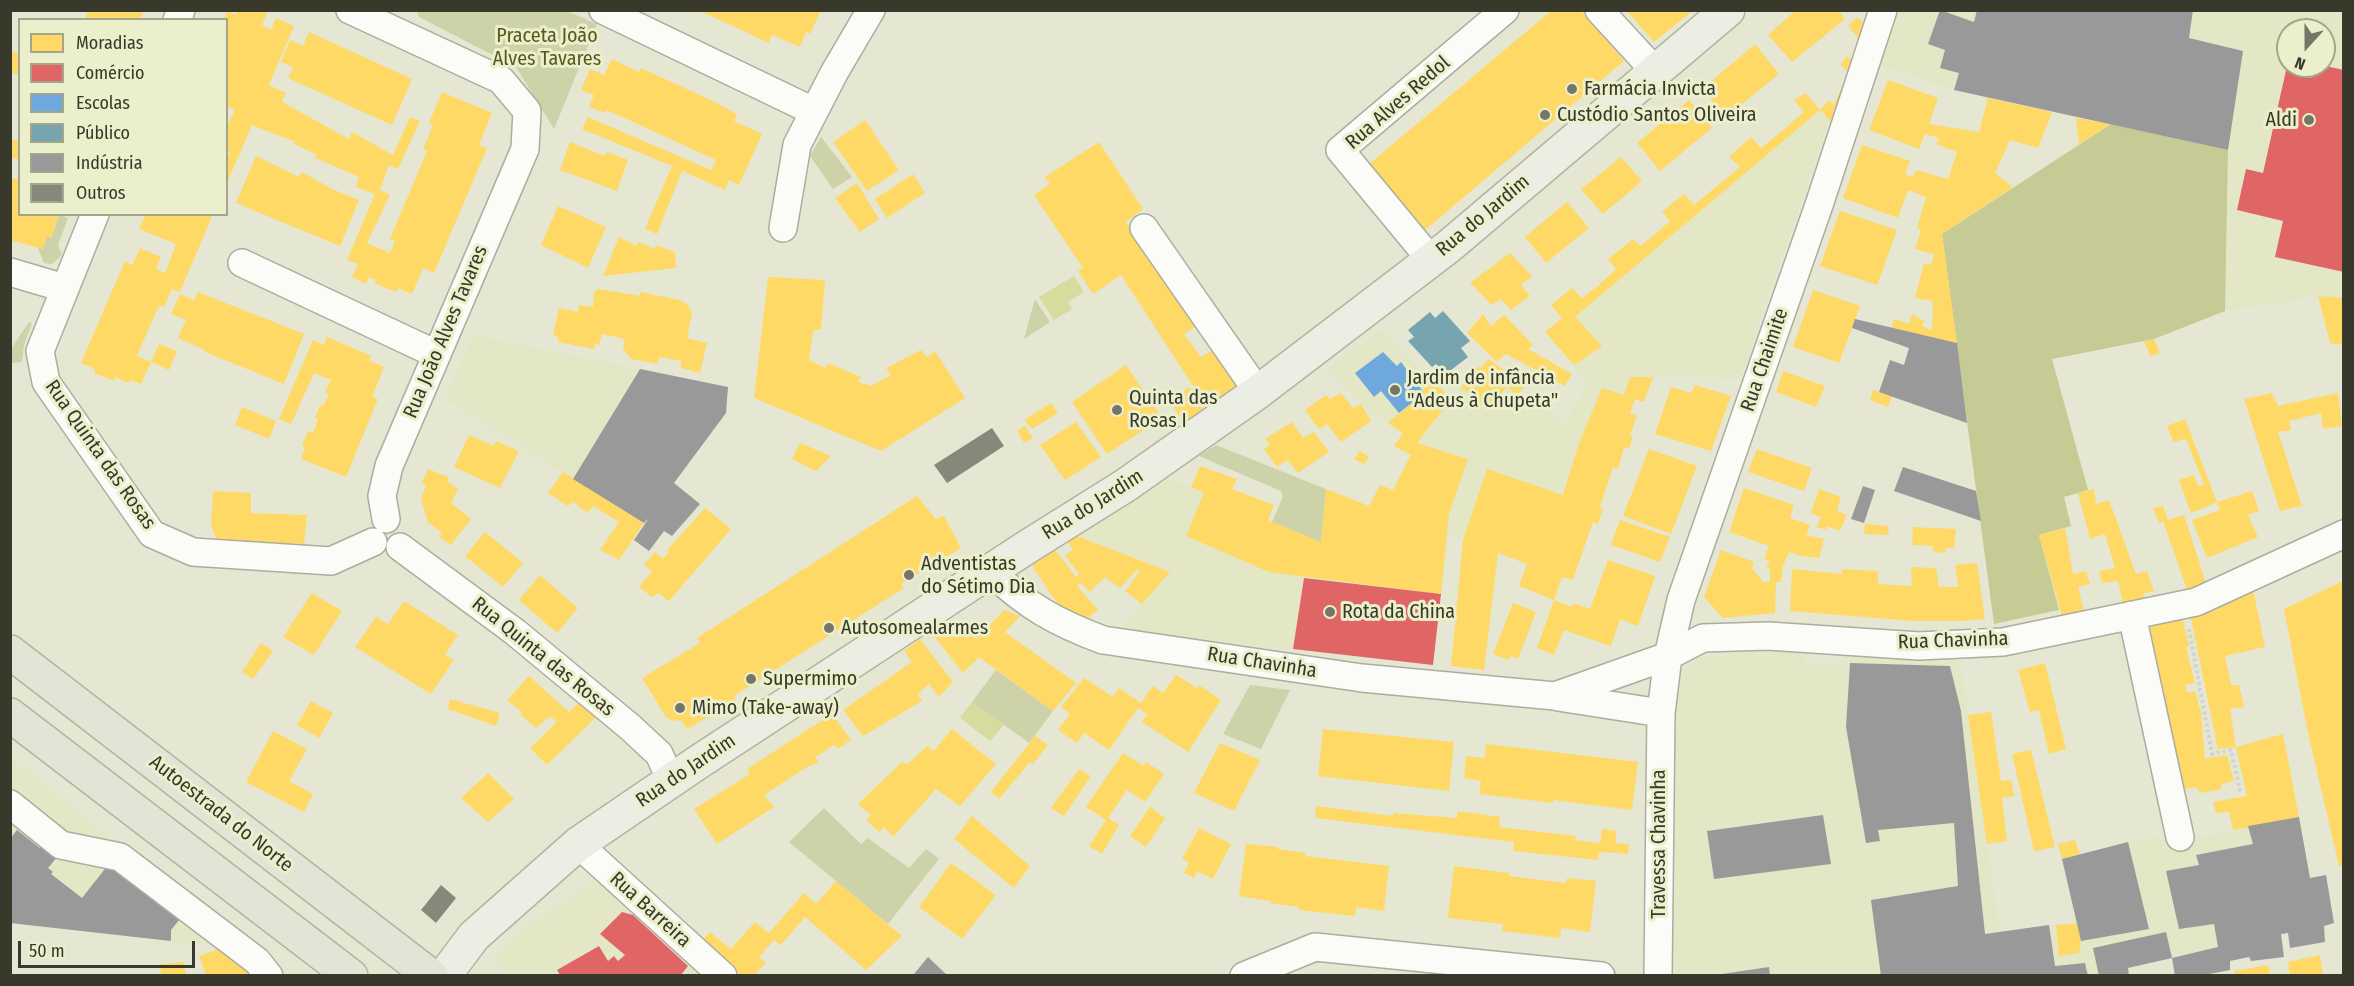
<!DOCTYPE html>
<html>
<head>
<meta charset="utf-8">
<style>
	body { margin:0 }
	#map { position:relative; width:2354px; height:986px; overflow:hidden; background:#e5e7d3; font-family:"Fira Sans Condensed",sans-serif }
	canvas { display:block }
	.frame { position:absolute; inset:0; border:12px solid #38392b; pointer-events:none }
	.legend { position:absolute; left:18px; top:18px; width:210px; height:198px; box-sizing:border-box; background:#ebefcb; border:2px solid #a3a68b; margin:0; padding:8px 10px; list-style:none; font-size:18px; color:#38392b }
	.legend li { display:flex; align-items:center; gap:12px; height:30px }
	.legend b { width:30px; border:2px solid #a3a68b }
	.north { position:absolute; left:2276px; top:18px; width:60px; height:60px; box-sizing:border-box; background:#ebefcb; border:2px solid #a3a68b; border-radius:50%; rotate:201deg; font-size:16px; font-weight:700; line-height:24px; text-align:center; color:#38392b }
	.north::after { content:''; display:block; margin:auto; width:21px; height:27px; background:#757666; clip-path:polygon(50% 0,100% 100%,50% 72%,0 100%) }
	.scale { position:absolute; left:18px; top:941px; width:177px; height:27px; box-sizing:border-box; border:3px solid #38392b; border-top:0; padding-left:8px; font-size:18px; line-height:21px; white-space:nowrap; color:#38392b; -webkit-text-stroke:4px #ebefcb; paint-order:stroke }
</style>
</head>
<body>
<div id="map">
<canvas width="2354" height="986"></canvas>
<div class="frame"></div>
<ul class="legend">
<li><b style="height:16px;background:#ffd966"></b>Moradias</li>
<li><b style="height:16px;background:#e06666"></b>Comércio</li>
<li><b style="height:16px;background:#6fa8dc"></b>Escolas</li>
<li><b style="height:16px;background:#76a5af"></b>Público</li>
<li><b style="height:16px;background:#999"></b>Indústria</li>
<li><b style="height:16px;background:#878879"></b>Outros</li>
</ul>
<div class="north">N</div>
<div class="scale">50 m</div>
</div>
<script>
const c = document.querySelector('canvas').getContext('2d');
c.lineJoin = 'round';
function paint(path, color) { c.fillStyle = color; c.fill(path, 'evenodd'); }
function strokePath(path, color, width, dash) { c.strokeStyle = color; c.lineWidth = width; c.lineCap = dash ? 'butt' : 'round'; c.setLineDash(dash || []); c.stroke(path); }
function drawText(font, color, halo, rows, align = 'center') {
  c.font = font + ' "Fira Sans Condensed",sans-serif'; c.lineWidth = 6; c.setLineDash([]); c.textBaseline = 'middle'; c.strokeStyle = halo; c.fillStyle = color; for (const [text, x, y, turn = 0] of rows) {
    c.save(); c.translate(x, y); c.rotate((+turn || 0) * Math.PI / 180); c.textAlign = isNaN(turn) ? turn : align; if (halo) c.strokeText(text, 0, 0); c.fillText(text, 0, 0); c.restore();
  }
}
paint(new Path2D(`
	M1898,11h445v287l-25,-2 -93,15 3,-161 -274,-60 -77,-26zM2288,30h36v36h-36z
	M1820,110l9,11 -89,258 -110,-2 -68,200 -99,-37 -15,-3 -15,128 -313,-35 50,-58 -93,-36 89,-59 154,65 6,-53 57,22 33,-68 -52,-36 -36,-38 52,-39 71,69 10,-12 27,22 18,-22 58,37 24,-41 -37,-46z
	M473,335l255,52 -2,26 -82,110 -199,-124z
	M1749,652h49l9,12 34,3 13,-13 106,5 40,272 76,-8 -14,-64 104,-25 5,12 77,-20 51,-9 20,110 -223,48 -425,1 4,-287 9,-19 16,-12z
	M10,757l110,88 163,130h-22l-29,-29 -74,-6 -147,-17z
	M598,878l105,95 -2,3 -189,-1 -20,-14 26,-29z`), '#e3e7c6');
paint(new Path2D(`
	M417,11h150l30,13 -43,105 -38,-62 -97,-50z
	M821,137l31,40 -19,12 -23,-33z
	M59,215l9,3 -10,27 4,10 -10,9 -8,-1 -6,-15 9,-12 4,2z
	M1035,299l15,23 -26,17z
	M29,322l3,1 -8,22 -2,17 -11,1v-14z
	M1216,445l110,44 -5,53 -49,-20 11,-25 -2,-6 -82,-35z
	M996,670l57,41 -24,32 -57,-41z
	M1250,685l40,5 -29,59 -38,-15z
	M824,808l37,36 7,-6 41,30 17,-19 13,10 -51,65 -99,-82z`), '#cdd2a9');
paint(new Path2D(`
	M2111,124l117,26 -3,161 -71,28 -102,20 36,131 -24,7 7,29 -32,9 20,75 -65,14 -52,-390z`), '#c6cb95');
paint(new Path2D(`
	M1074,276l10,16 -16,10 4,7 -18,11 -15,-23z
	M972,702l32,23 -14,16 -30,-23z`), '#d6dc9d');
paint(new Path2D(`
	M88,10h56l-4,10h-55z
	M238,10h23l6,3 -5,12 9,5 5,-12 18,8 -25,59 17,8 -4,9 67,37 3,-7 41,23 17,-38 10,4 -22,48 -9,-4 -9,25 10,5 -23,48 23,10 5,-12 -5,-2 37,-88 -4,-2 10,-24 -4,-2 13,-31 50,21 -13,32 8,3 -53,125 -11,-5 -11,26 -14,-6 -2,4 -22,-9 2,-3 -7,-3 -3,7 -14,-7 6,-13 -11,-4 28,-66 -19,-7 3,-10 -44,-19 2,-3 -23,-11 1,-2 -43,-17 -26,60v-25l4,-8 -4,-3v-21l9,-18 -7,-3 -2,4v-91h-3l5,-9 8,4z
	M698,10h123l-11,24 -4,-2 -6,15 -28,-12 -3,8z
	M1552,10h28l44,51 -200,170 -56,-66z
	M1626,10h68l-40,32z
	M1796,10h42l7,9 -53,43 -24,-27z
	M1857,17l15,14 -35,97 -17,-18 9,-10 5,5 14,-33 -7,-7 5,-9 7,5 7,-21 -12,-14z
	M309,32l103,47 -20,46 -104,-47 5,-11 -12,-5 9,-22 13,6z
	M1755,44l24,30 -53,43 -24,-28z
	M10,51l10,3v21l-10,-3z
	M612,59l27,13 2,-4 72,33 24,13 -3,7 28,13 -23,51 -10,-5 -4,10 -43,-19 -25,63 -12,-5 27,-63 -90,-37 6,-12 123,53 5,-10 -98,-45 -12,-5 -1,3 -16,-6 5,-12 -13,-5 9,-21 14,6z
	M1888,80l50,18 -9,26 50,8 9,-34 64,14 -14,36 -28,-8 -15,33 18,14 -71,47 15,109 -66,-14 3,-10 15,5 3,-10 12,7 -2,5 10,4 1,-29 -18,-3 9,-35 7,2 3,-11 -19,-5 6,-19 -4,-2 9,-31 -18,-7 -10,28 -55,-20 19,-53 48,16 -5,13 8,3 3,-7 32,9 9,-27 -21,-8 3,-6 -14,-4 -6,15 -50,-19z
	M1806,93l14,17 -245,207 27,29 -28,19 -29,-33 17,-14 -11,-13 21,-17 10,10 17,-13 17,-16 -8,-10 25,-20 7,7 13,-10 17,-15 -8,-9 22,-18 10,11 46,-38 -11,-10 22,-20 10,11 21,-17 22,-19 -10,-12z
	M1689,100l23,28 -52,43 -23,-28z
	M2076,118l35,6 -32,20z
	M865,120l34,50 -32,21 -34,-49z
	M10,139l10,2v18l-10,-1z
	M570,142l35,14 2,-4 21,8 -11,31 -57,-21z
	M1099,142l44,67 -17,13 21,30 56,70 -19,12 17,23 19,-11 26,39 -38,24 -87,-134 -28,19 -15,-23 5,-3 -49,-73 16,-11 -5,-7z
	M256,156l43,21 3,-5 30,17 27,11 -19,46 -104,-43z
	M1621,157l21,24 -39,33 -22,-25z
	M913,174l12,19 -38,25 -12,-19z
	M10,178l10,2v34h39l-8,24 -4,-2 -4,13 -33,-9z
	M857,183l22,36 -19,13 -25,-34z
	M1567,202l22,26 -43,35 -21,-26z
	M558,206l48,21 -18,41 -47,-23z
	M1840,211l57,19 -20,55 -57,-19z
	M141,214h72l-33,78 -8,-3 -8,18 -5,-1 -11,24 -11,26 14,6 -10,22 -11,-4 -1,3 -14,-6 -1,4 -20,-8 1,-4 -14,-6 44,-102 7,4 8,-17 21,9 -5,12 9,4 5,-12 6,-17 -37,-15 6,-13z
	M619,237l18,9 1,-4 17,7 1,-4 19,7 1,16 -73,8z
	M1510,253l22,23 -11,9 9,11 -19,14 -10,-11 -9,6 -22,-22z
	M768,277l57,3 -4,49 -8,2 -4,29 16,8 3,-5 33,14 -3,5 13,4 20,-11 -5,-7 35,-18 6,7 8,-6 30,47 -84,53 -127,-53z
	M599,289l41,7v-4l40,8 8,5 4,8 -5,25 20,5 -7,30 -19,-5v-7l-21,-4 -3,7 -26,-5 -8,-11 2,-9 -23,-5 -3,11 -4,-1 -1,5 -36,-7v-5l-5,-2 6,-27 19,4 1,-7 14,2 1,-15z
	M1813,290l47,16 -21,57 -46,-16z
	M198,292l106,42 -20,50 -79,-32v-2l-27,-12 8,-18 -15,-6 9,-20 14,6z
	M2318,296l25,2v47l-13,-2z
	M1483,314l8,12 13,-11 29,30 -5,4 44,25 -7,12 -59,-32 -9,8 -30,-29z
	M327,337l44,19 -2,4 15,7 -12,30 6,2 -32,78 -45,-18 4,-11 -3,-2 6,-15 5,2 5,-14 -3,-1 5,-13 3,1 6,-12 -4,-2 6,-12 -17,-7 -23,51 -12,-5 34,-79 11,5z
	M2154,339l6,14 -10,3 -6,-15z
	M159,344l18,7 -8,19 -18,-8z
	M1488,359l38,25 -8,11 -11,-8 -19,22 -27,-22 17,-21 2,3z
	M1126,365l36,53 -55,36 -35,-52z
	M1783,371l42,15 -9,21 -40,-15z
	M1630,377h23l-9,25 -9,-3 -5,14 7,3 -7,20 3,1 -4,12 -5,-1 -6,21 -5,-2 -13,40 3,2 -5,15 -5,-2 -20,58 -11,-3 -8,23 18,7 1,-4 17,6 18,-49 47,16 -17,50 -18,-7 -9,27 -47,-16 -10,25 -17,-7 17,-48 -35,-14 8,-22 -29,-11 -14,117 -33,-4 12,-126 24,-71 76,26 15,-49 24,-58 22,7z
	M1433,380l18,19 -34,44 51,16 -19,54 -8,81 -172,-22 -83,-36 18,-43 -13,-6 9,-21 37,13 -5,10 42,16 -6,15 53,22 5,-53 43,17 11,-21 13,5 18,-35 -17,-9 9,-13 -15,-10 36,-30 -2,-3z
	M1695,385l36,11 -20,55 -56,-17 16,-47 20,6z
	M1189,387l20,28 -21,14 -19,-28z
	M1873,390l19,6 -4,11 -18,-7z
	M1341,393l12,15 8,-4 10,17 -30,21 -14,-18 -8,5 -14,-19 21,-15 4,4z
	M2272,393l6,13 60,-13 4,33 -19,3 -2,-16 -32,8 2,9 -13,2 24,74 -22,5 -36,-112z
	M1051,403l7,10 -26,16 -8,-9z
	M242,407l34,14 -7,18 -34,-14z
	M2185,419l32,83 -26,11 -12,-33 15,-5 4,11 6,-2 -18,-45 -13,3 -6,-16z
	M1076,422l25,35 -36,23 -25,-35z
	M1292,422l11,16 11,-6 15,20 -31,21 -11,-13 -10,7 -13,-18 6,-5 -5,-5z
	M1025,426l8,12 -9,5 -7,-12z
	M469,435l25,11 2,-5 23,10 -19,37 -46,-21z
	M800,443l31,13 -15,15 -24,-12z
	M1649,449l48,17 -26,68 -48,-18z
	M1757,449l55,19 -8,23 -56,-19z
	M1360,451l9,6 -5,7 -10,-5z
	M428,469l20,8v5l10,7 -7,14 20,16 -20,26 -12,-8 3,-4 -14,-11 -7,-23 5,-14 -4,-2z
	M563,472l81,51 -25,37 -19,-10 19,-28 -26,-16 -5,7 -15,-11 -5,4 -20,-13z
	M1744,488l50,17 -4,13 20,7 -4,10 18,4 -5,19 -18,-2 -12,-4 -6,14 -2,16h-5l-1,31 -52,5 -19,-21 17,-47 33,12 -2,6 11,14h7v-12l-4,-4 4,-5 -6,-2 5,-13 -40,-14z
	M1819,489l22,8 -4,14 10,4 -7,16 -13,-5 -1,4 -9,-3 4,-10 -10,-4z
	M2094,489l2,15 13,-4 27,74 11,-3 7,20 -11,3 3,10 -22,4 -6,-27 -16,2 -3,-12 16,-3 -10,-34 -15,5 -12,-46z
	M213,491l38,2v20l56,2 -3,29 -87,-4 -6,-14z
	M2252,491l7,20 -11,4 10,22 -51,21 -15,-38 28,-10 -3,-8z
	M917,496l19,23 8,-3 17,32 -60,36 3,4 -170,108 2,5 -49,28 -6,-9 -8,1 -7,-4 -24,-39 58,-35 -3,-5z
	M2163,506l5,14 16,-5 23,71 -18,9 -26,-74 -4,2 -6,-15z
	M705,508l26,21 -62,72 -11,-8 -6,4 -13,-10 13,-16 -8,-6 11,-13 8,7 6,-7 -2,-2z
	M1620,520l50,17 -10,25 -49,-17z
	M1865,524l24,2 -1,9 -24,-1z
	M1913,527l43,2 -2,19h-8l-1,5 -12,-1v-6l-21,-1z
	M2065,528l8,46 13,-3 4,13 -12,3 7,29 -22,4 -24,-85z
	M485,532l38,31 -20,24 -38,-31z
	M1077,536l93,36 -28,32 -17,-13 15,-20 -3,-1 -17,18 -15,-11 -15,15 -9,-9 -4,3 21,24 -15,12 -19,-12 -12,-14 -20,-31 23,-15 21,27 3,-3 -14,-18 8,-7 -6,-7z
	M1977,563l8,56 -23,2h-49l-123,-10 2,-42 50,5v-5l36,2v13l34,2 -1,-19 25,1 3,19h19l-3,-22z
	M540,575l38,33 -21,25 -38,-33z
	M2343,581v284l-4,1 -31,-133 -24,-124z
	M2253,589l12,58 -40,9 6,29h8l5,22 -14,2 6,38 47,-13 16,83 -66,13 -4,-18 -13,1 -3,-11 34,-6 -11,-49 -18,2 -29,-140z
	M312,593l30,18 -28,44 -31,-18z
	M404,601l54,34 -13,20 9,5 -23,34 -76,-47 21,-30 12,7z
	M1513,603l23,9 -18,47 -8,-3 -2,4 -15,-6z
	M1004,610l16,6 -15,16 71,51 -23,28 -74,-54 -16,16 -32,-41 11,-7 14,11 6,-8 14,11z
	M2181,612l8,34 -3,1 9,36 -10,2 2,8 8,-2 6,22 4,46 22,-4 7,26 -13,3 1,5 -22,4 -3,-6 -14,2 -34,-167z
	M920,639l33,43 -14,15 -10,-13 -11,10 4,7 -59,35 -20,-26 69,-48 -8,-11z
	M261,643l12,8 -20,28 -11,-7z
	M2045,663l21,86 -17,5 -10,-44 -9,2 -12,-42z
	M1176,675l21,13 2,-3 22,15 -33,52 -46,-30 5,-8 -9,-6 -29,42 -25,-17 -7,10 -19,-13 12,-16 -9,-7 23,-29 29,19 6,-9 22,15 12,-17 10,7z
	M529,676l40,36 10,-10 18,14 -50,49 -17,-17 27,-26 -7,-6 -14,12 -16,-14 2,-2 -15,-12z
	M450,699l50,14 -4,13 -48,-17z
	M311,701l22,12 -14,25 -22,-13z
	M1991,712l10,69 10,-1 3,16 -12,2 5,43 -20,3 -19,-129z
	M832,714l19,26 -13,9 -4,-4 -19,12 4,5 -12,5 -43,28 10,12 -57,37 -23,-35 56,-35 -3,-5z
	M952,729l44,35 -36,42 -24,-17 -43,48 -9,-10 -5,5 -13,-12 5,-5 -13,-11 44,-42 5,2 3,-2 17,-16 7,5z
	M1323,729l131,13 -5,49 -131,-15z
	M273,731l34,18 -18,32 24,13 -9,18 -58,-30z
	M1035,736l13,9 -15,19 -3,-2 -31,37 -8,-7z
	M1220,743l40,17 -26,51 -40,-18z
	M1486,744l152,18 -6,48 -79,-10v3l-74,-9 2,-13 -17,-3 2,-22 19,2z
	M2031,750l24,97 -21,4 -22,-97z
	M1123,753l21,13 2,-4 18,12 -19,28 -18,-12 -19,28 11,7 -17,29 -13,-8 17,-26 -20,-13z
	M1079,769l12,7 -27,40 -13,-8z
	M488,773l26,26 -26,23 -27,-24z
	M1316,806l77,10v-3l64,5 1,-7 42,6 -1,10 77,9 -1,4 25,3 2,-14 14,2v12l13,1 -1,10 -29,-2 -1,8 -85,-9 1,-9 -199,-24z
	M1150,807l15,11 -19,29 -16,-11z
	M972,816l58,50 -16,22 -60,-49z
	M1199,828l32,16 -18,35 -16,-8 -3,7 -10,-5 5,-10 -7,-4z
	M2075,840l5,14 -18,5 -4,-15z
	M1246,844l32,3v2l28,4 -1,3 84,10 -5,45 -28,-4 -1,9 -56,-6v-3l-29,-4 1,-2 -32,-5z
	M951,863l45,32 -34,44 -43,-32z
	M1454,866l55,7v3l57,7 1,-5 29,3 -6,51 -29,-4 -1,10 -58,-7 1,-7 -55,-6z
	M836,881l66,55 -36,34 -61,-53 -24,28 -7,-5 -15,17 7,6 -12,12h-13l-41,-33 10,-10 21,17 24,-27 14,11 35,-40 12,11z
	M2077,923l4,18 -2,12 -20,3 -3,-31z
	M224,947l4,10 12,-3 8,21h-42l-7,-19z
	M2320,955l3,20h-33l-2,-13z
	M184,962l2,13h-25l-1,-11z
	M2268,965l2,10h-35l-1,-4z`), '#ffd966');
paint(new Path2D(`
	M2287,66h38l19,4v202l-69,-15 8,-36 -46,-11 9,-41 17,4z
	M1304,578l137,16 -8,71 -140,-16z
	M622,912l11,3 55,51 -8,10h-119l-4,-6 42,-24 9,15 6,-5 4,5 7,-6 -25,-21z`), '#e06666');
paint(new Path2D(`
	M1383,352l14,14 4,-4 23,31 -25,20 -18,-22 -7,6 -19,-24z`), '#6fa8dc');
paint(new Path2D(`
	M1443,311l27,30 -9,7 7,9 -22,17 -10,-10 -4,3 -24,-26 6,-4 -6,-7 22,-18 5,6z`), '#76a5af');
paint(new Path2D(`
	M1940,10l34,12 3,-12h216l-4,28 54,13 -15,99 -274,-60 5,-17 -19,-5 5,-18 -17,-6z
	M1855,319l102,24 10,80 -88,-31 11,-32 14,5 5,-17 -57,-20z
	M640,369l88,18 -2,26 -52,70 26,21 -28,32 -8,-5 -15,20 -15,-11 15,-22 -5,5 -71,-44z
	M1903,467l73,24 5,30 -87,-30z
	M1863,486l12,4 -11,33 -13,-4z
	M1850,663l100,3 11,45 24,223 64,-9 6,41 30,-3 3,13h-207l-10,-76 87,-14 -4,-63 -76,7 2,11 -14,2 -20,-116z
	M1823,815l8,49 -117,15 -7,-48z
	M2299,817l11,61 16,-3 8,48 -10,3 1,16 -35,6 -2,-15 -7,1 3,23 -33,4 -2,-4 -19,4v9l-31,6h-24l-3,-18 46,-11 -4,-23 -35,5 -13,-58 33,-6 -3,-10 57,-11 -5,-18z
	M17,830l23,18 3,-3 15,11 -10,12 5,4 -2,2 31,24 26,-33 72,54 -9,11v11l-161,-18v-84z
	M2128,842l21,87 -68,12 -19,-82z
	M2166,932l6,26 -44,10 1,8h-30l-6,-28z
	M928,957l20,19 -34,-2z
	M1769,967l1,9h-48v-2z`), '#999');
paint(new Path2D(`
	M992,428l12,18 -57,37 -13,-18z
	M441,885l15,13 -20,25 -15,-13z`), '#878879');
const minor = new Path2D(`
	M350,10l151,70 26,31 -2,38 -136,317 -7,30 4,23
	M603,10l210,101
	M1599,10l56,61
	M177,20l4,-10
	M95,214l-55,137 6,31 106,152 41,18 138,9 42,-19
	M783,228l14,-83 37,-72 37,-63
	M1144,228l114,164
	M1431,260l-91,-110 165,-140
	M242,263l194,91
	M10,272l54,16
	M400,547l115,85 115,95 29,27 12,26
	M990,571c37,35 65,51 113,69l259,38 193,18 113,-40 35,-18 65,-2 151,10 84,-4 193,-40 148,-68
	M2132,615l48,222
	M1558,697l103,16
	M10,804l51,41 59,12 137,104 12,15
	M578,844l145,132
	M1244,976l71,-29 286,29
	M1658,976l3,-263 7,-57 13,-56 138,-395 64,-195`);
const major = new Path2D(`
	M444,976l30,-40 104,-92 119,-81 330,-216 99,-62 132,-93 190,-145 280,-237`);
const highway = new Path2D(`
	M10,652l421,324
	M10,715l341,261`);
strokePath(minor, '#acad9e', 30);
strokePath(major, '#b2b49e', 36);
strokePath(highway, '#b2b49e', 36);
strokePath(new Path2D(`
	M2189,629l23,125 19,-4 10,44`), '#d2d3cd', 4, [3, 3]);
strokePath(minor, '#fbfbf8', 27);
strokePath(major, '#edeee3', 33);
strokePath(highway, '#e2e4d6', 33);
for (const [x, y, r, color] of [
	[1572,89,6,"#757666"],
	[1545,115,6,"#757666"],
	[2309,120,6,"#757666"],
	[1395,390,6,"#757666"],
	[1117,410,6,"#757666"],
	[909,575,6,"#757666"],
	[1330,612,6,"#757666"],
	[829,628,6,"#757666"],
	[751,679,6,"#757666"],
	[680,708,6,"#757666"]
]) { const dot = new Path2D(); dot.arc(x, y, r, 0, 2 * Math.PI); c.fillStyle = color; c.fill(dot); strokePath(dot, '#ebefcb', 2); }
drawText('20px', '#55591e', '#ebefcb', [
	["Praceta João",547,36],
	["Alves Tavares",547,59]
]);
drawText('20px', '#38392b', '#ebefcb', [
	["Farmácia Invicta",1584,89],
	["Custódio Santos Oliveira",1557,115],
	["Aldi",2297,120,"right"],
	["Jardim de infância",1407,378],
	["\"Adeus à Chupeta\"",1407,401],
	["Quinta das",1129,398],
	["Rosas I",1129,421],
	["Adventistas",921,564],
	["do Sétimo Dia",921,587],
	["Rota da China",1342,612],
	["Autosomealarmes",841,628],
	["Supermimo",763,679],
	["Mimo (Take-away)",692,708]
], 'left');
drawText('20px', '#38392b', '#ebefcb', [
	["Rua Alves Redol",1398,103,-41],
	["Rua do Jardim",1483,216,-40],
	["Rua João Alves Tavares",446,332,-67],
	["Rua Chaimite",1765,360,-71],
	["Rua Quinta das Rosas",100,455,55],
	["Rua do Jardim",1093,505,-32],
	["Rua Chavinha",1953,641,-2],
	["Rua Quinta das Rosas",543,657,39],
	["Rua Chavinha",1262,663,9],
	["Rua do Jardim",686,771,-34],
	["Autoestrada do Norte",221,814,38],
	["Travessa Chavinha",1659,844,-90],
	["Rua Barreira",650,910,42]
]);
</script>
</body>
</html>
